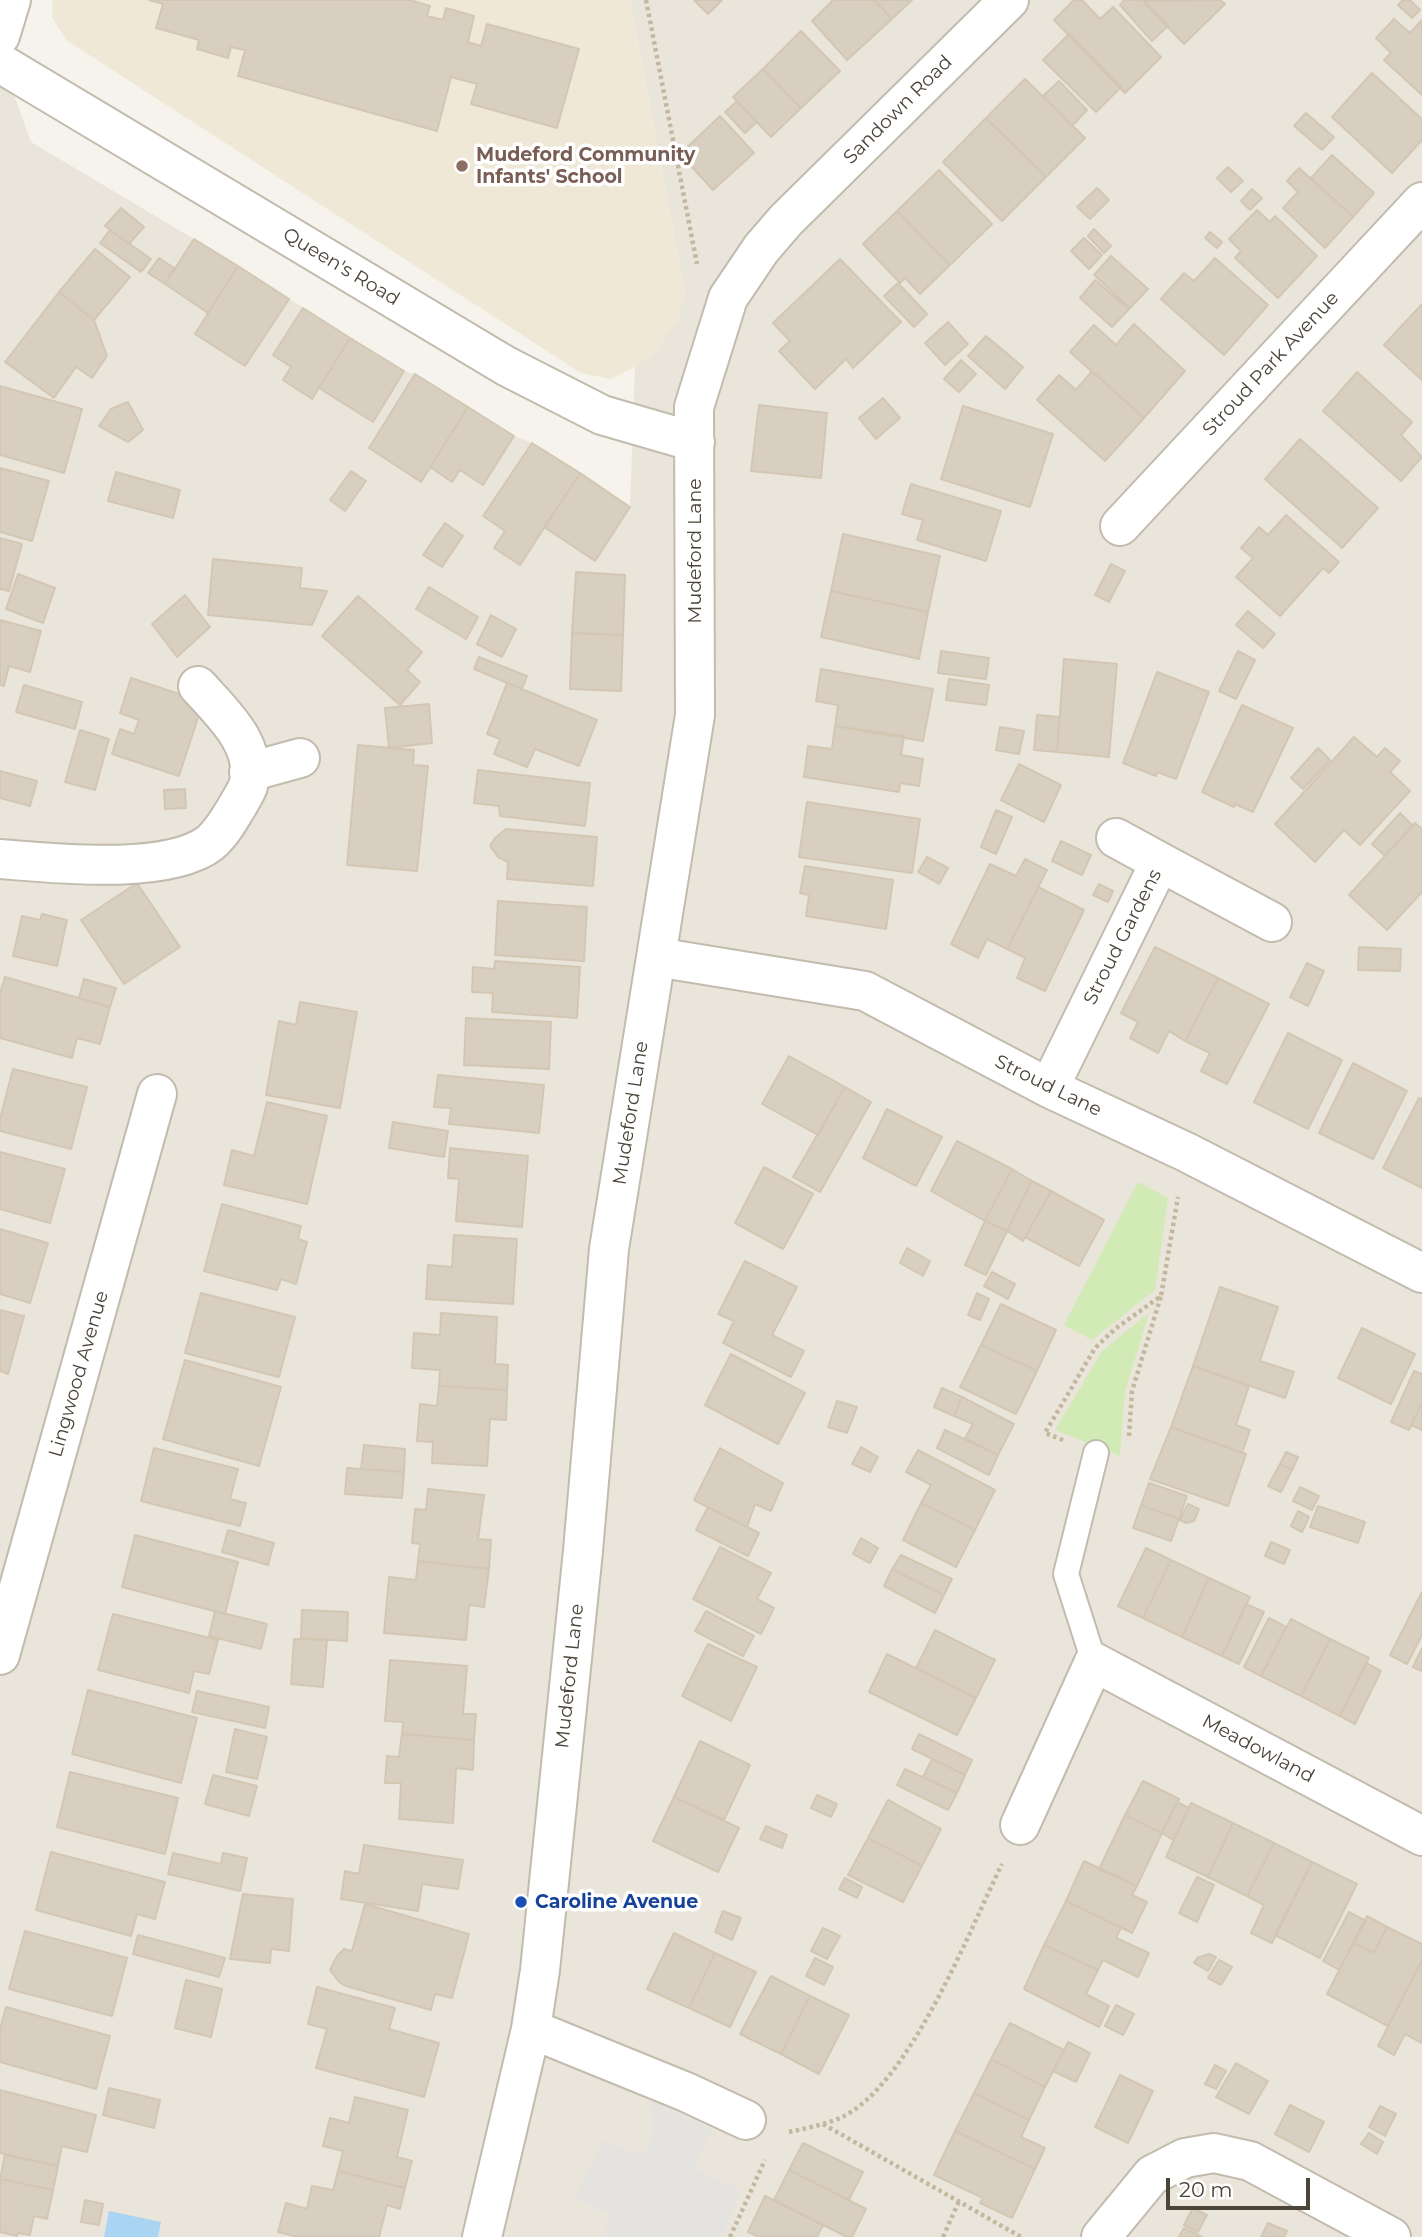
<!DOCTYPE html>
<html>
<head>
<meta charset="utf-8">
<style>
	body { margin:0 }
	#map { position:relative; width:1422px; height:2237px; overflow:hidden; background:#f6f3ec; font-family:Montserrat,sans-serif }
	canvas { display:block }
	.scale { position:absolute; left:1166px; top:2178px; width:144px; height:32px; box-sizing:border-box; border:4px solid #4b4439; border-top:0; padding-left:9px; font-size:21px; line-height:24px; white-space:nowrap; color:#4b4439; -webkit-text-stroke:5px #fff; paint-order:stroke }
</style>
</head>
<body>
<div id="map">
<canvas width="1422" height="2237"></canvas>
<div class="scale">20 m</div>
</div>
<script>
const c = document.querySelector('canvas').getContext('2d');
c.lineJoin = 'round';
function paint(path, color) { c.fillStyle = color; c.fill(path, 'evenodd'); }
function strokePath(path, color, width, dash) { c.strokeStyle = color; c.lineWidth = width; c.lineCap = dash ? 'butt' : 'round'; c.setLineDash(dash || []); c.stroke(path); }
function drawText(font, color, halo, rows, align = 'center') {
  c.font = font + ' Montserrat,sans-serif'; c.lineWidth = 7; c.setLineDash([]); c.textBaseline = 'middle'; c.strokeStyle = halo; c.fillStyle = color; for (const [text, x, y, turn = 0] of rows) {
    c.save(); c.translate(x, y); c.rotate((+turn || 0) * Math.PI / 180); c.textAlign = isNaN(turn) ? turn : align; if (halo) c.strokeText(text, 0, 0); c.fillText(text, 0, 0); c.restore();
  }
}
paint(new Path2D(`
	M630,0h792v2237h-1422v-2180l31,85 163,97 210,132 11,3 99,62 18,7 98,64 5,-140 21,-17 29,-57z`), '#eae5da');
paint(new Path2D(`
	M53,0h577l55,293 -7,27 -22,30 -21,17 -24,12 -30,-6 -515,-333 -14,-23z`), '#efe8d6');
paint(new Path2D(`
	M1138,1182l30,16 -13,92 -63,50 -28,-15z
	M1149,1313l-24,78 -5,65 -65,-26 47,-79z`), '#d2eab5');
paint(new Path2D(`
	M651,2099l61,29 -18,40 48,23 -21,46h-120l11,-22 -37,-17 28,-59 40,18 10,-23z`), '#e5e3e0');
paint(new Path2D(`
	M109,2211l52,11 -3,15h-54z`), '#a9d4f2');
const building = new Path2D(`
	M149,0h261l20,6 -3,10 16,4 3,-12 28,8 -6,26 13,4 6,-22 92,25 -22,79 -86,-24 6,-20 -26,-7 -14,54 -199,-55 7,-26 -14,-3 -3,11 -31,-9 2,-9 -43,-12 7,-24z
	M694,0h28l-14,14z
	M833,0h41l18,19 -45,41 -35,-39z
	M874,0h38l-20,19z
	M1074,0h8l18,19 13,-12 48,50 -36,36 -71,-73z
	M1124,0h19l25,26 -16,15 -32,-36z
	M1220,0l5,4 -41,40 -41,-43z
	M1403,0h7l10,10 -8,8 -14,-13z
	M1394,19l16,14 12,-13v75l-38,-35 7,-7 -15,-15z
	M801,31l39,40 -39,37 -38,-39z
	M1069,34l52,53 -25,25 -53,-52z
	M763,69l38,39 -30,29 -38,-40z
	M1372,73l50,46v21l-30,33 -60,-56z
	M1025,79l60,59 -39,39 -60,-59z
	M1059,81l28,29 -15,16 -29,-30z
	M737,101l20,21 -12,11 -20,-21z
	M1306,113l28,24 -12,13 -28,-24z
	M720,116l34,37 -41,37 -33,-36z
	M986,118l60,59 -44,44 -59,-59z
	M1332,155l42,38 -21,24 -42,-39z
	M1228,167l15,14 -12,11 -14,-14z
	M1299,168l54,49 -28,31 -42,-40 15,-16 -11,-11z
	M939,170l53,54 -42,41 -53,-54z
	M1097,188l12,12 -19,19 -13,-12z
	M1252,189l10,9 -12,12 -9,-9z
	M121,208l23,19 -15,17 -24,-18z
	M1257,210l13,12 5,-6 42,40 -39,42 -43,-40 6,-7 -12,-12z
	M897,211l53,54 -30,29 -15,-16 -5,5 -37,-39z
	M1094,229l17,17 -7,7 -16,-17z
	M110,230l41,29 -10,13 -41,-29z
	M1210,232l12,10 -5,6 -12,-10z
	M1084,238l18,17 -13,14 -18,-18z
	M194,239l44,27 -30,47 -43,-29z
	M95,249l35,28 -36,43 -35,-28z
	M1111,256l37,33 -18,19 -36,-33z
	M159,258l15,10 -9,16 -17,-11z
	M1215,258l53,47 -44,50 -63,-56 23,-26 10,8z
	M840,259l61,63 -48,46 -7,-9 -31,30 -36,-38 11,-10 -17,-18z
	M238,266l51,33 -44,67 -50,-32z
	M1095,280l34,29 -17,18 -32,-29z
	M898,283l29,31 -13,13 -30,-31z
	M59,292l35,28 13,36 -15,22 -16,-11 -22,31 -49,-36z
	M1422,304v76l-38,-35z
	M303,308l47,30 -38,61 -29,-19 8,-13 -18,-12z
	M948,322l20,22 -23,21 -20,-22z
	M1134,324l51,47 -41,47 -74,-66 24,-27 22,20z
	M986,336l37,31 -18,22 -37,-33z
	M350,338l54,33 -31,51 -54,-34z
	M961,360l15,14 -17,18 -15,-13z
	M1092,371l52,47 -39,43 -68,-61 22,-25 17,15z
	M1357,372l55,50 -11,13 21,22 -21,24 -78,-70z
	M415,374l53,33 -47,75 -52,-34z
	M0,386l82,23 -18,64 -64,-18z
	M883,398l17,20 -24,21 -17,-21z
	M128,402l15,28 -15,12 -29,-16 12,-17z
	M759,405l68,8 -6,65 -70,-7z
	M963,406l90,28 -23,73 -89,-28z
	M468,407l46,29 -31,49 -23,-15 -8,12 -22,-15z
	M1300,439l78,69 -36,40 -77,-69z
	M532,443l48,30 -60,92 -26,-17 11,-17 -22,-15z
	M0,468l49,13 -17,60 -32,-9z
	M351,471l15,10 -21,30 -15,-11z
	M116,472l64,18 -7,28 -65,-17z
	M580,473l50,34 -35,54 -51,-34z
	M911,484l90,27 -15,50 -69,-21 6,-20 -21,-6z
	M1286,515l53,47 -10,11 -6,-5 -43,48 -44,-39 17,-19 -12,-10 18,-21 9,8z
	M445,523l18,13 -21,31 -19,-12z
	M843,534l97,22 -12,56 -97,-21z
	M0,538l22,6 -13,47 -9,-2z
	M213,559l89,9 -2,20 27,3 -15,34 -104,-10z
	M1111,564l14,7 -16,31 -14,-7z
	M576,572l49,3 -2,60 -51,-2z
	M18,574l37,14 -12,35 -37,-14z
	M429,587l49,30 -12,22 -50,-30z
	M831,591l97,21 -9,47 -98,-22z
	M185,595l25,32 -33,30 -25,-33z
	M358,596l64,56 -15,18 13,12 -20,23 -78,-69z
	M1248,611l27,23 -12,14 -27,-23z
	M491,615l25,14 -14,28 -25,-13z
	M0,620l41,11 -11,41 -21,-6 -5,20 -4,-1z
	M572,633l51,2 -2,56 -51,-2z
	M941,651l48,7 -3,21 -48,-6z
	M1238,651l17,9 -19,39 -17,-8z
	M479,657l48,19 -5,13 -48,-20z
	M1064,659l53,5 -8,93 -52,-5z
	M821,669l112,20 -10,52 -88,-15 3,-21 -22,-4z
	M1157,672l52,20 -33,87 -19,-7 -1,4 -33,-13z
	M131,678l72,24 -24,74 -67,-22 8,-25 14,5 5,-14 -19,-7z
	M949,679l40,6 -3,20 -40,-5z
	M507,683l90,37 -18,46 -44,-17 -8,18 -33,-13 6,-15 -13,-5z
	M24,685l58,17 -7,27 -59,-17z
	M429,704l3,39 -43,5 -4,-40z
	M1242,705l51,23 -40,84 -18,-8 -1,3 -32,-15z
	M1037,715l22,2 -2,35 -23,-2z
	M835,726l69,10 -3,19 22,4 -4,27 -19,-3 -1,9 -95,-15 4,-31 24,3z
	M1000,727l24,4 -5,23 -23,-4z
	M80,730l29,9 -14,51 -30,-8z
	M1354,737l23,20 8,-9 15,13 -10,11 20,19 -50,54 -16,-15 -29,32 -40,-38z
	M358,745l56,5 -1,15 15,1 -11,105 -70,-6z
	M1318,748l12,12 -27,29 -12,-11z
	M1019,764l42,21 -17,37 -43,-22z
	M478,770l112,13 -5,43 -85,-10 -1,-10 -25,-3z
	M0,771l37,10 -7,25 -30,-8z
	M185,789l1,19 -21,1 -1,-19z
	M807,802l113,17 -8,54 -113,-16z
	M996,810l16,7 -16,37 -15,-7z
	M1400,813l13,13 -28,30 -13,-12z
	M1415,823l7,6v63l-35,38 -38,-35z
	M506,829l91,8 -4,49 -86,-7 1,-17 -10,-5 -8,-11 5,-8z
	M1061,841l30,14 -9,20 -30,-14z
	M927,857l21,11 -9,16 -21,-12z
	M1025,859l22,11 -40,79 -20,-10 -9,19 -27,-14 39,-80 26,12z
	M805,866l88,14 -7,49 -80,-13 3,-21 -9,-2z
	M137,883l43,64 -56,37 -43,-64z
	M1099,884l14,7 -5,11 -15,-7z
	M1038,887l46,23 -39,81 -28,-13 8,-20 -18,-9z
	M498,901l89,6 -3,54 -89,-6z
	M42,914l25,6 -10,46 -44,-10 9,-40 18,4z
	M1155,947l63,31 -33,63 -16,-10 -11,22 -28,-15 8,-16 -17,-9z
	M1359,947l42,2 -1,22 -42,-1z
	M495,961l85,6 -3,51 -85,-6 1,-19 -21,-1 1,-25 21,2z
	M1307,963l17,8 -16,35 -18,-9z
	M5,977l105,30 -10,37 -23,-6 -5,20 -72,-20v-45z
	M1218,978l51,26 -42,80 -26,-13 9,-18 -25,-12z
	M84,979l32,9 -6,19 -31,-9z
	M300,1002l57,10 -17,96 -74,-13 13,-74 17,4z
	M466,1018l85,4 -2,47 -85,-4z
	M1288,1033l54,27 -34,69 -54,-27z
	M789,1056l56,31 -27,48 -56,-31z
	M1353,1063l54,28 -34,68 -54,-26z
	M13,1069l74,18 -16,62 -71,-18v-12z
	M438,1075l106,10 -5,48 -90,-9 2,-16 -17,-1z
	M845,1087l26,15 -51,90 -27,-15z
	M1419,1098l3,1v89l-39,-20z
	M267,1102l60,14 -20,88 -83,-19 8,-35 22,6z
	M887,1109l55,28 -26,49 -53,-28z
	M393,1122l55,9 -4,26 -55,-9z
	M957,1141l55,28 -27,52 -54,-30z
	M450,1148l78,8 -6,71 -66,-6 3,-42 -11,-1z
	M0,1152l65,17 -15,54 -50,-14z
	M764,1167l49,27 -30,55 -48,-26z
	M1012,1169l20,12 -25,50 -22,-10z
	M1032,1181l19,10 -28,50 -16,-10z
	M1051,1191l53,29 -25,46 -54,-29z
	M222,1204l79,22 -3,13 9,3 -11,42 -15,-5 -4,11 -73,-19z
	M985,1221l22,10 -21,44 -21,-10z
	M0,1229l48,14 -18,60 -30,-9z
	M454,1235l63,4 -4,65 -87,-5 2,-34 24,2z
	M907,1248l23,13 -7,15 -23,-13z
	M745,1261l52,26 -25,48 32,16 -13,26 -68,-34 11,-22 -16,-7z
	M992,1272l23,12 -7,15 -24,-13z
	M1220,1287l58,20 -18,54 34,11 -9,26 -92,-32z
	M201,1293l94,24 -16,60 -94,-24z
	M977,1293l12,6 -9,21 -12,-5z
	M1001,1304l55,26 -19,41 -56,-26z
	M0,1310l24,6 -16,58 -8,-3z
	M441,1313l56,4 -2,47 13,1 -1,25 -68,-4 1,-16 -28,-2 2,-35 26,2z
	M1362,1328l53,26 -24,50 -53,-26z
	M981,1345l56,26 -21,43 -56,-27z
	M731,1354l74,39 -27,51 -73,-39z
	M185,1360l96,27 -22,79 -96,-27z
	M1193,1366l56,20 -13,39 14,5 -8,23 -71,-26z
	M1414,1371l8,3v29l-13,27 -18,-8z
	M439,1386l68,4 -1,30 -16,-1 -3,47 -55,-3 1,-21 -16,-1 3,-37 17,2z
	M942,1388l20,9 -8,19 -20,-9z
	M962,1397l52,27 -16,31 -33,-17 8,-14 -19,-8z
	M837,1401l20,6 -10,26 -19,-6z
	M1422,1403v27l-11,-5z
	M1171,1427l75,27 -18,52 -78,-27z
	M945,1430l53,25 -9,20 -52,-27z
	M364,1445l41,4 -1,23 -43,-3z
	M861,1447l17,10 -8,15 -18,-8z
	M154,1448l84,21 -8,30 16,4 -6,23 -99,-25z
	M720,1448l63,35 -12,28 -16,-7 -8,23 -53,-27z
	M918,1450l77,40 -20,40 -54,-27 10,-18 -25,-13z
	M1286,1452l12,5 -6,13 -12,-6z
	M1280,1464l12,6 -11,22 -13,-6z
	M347,1468l57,4 -2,26 -57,-4z
	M1149,1483l38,13 -8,23 -38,-14z
	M1300,1487l19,9 -7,14 -19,-9z
	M428,1489l56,6 -6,44 13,1 -2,29 -71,-8 2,-17 -8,-1 3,-34 11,1z
	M921,1503l54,27 -19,37 -53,-27z
	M1188,1504l11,5 -5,12 -8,2 -6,-3z
	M1141,1505l38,14 -8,22 -38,-13z
	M1318,1506l47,16 -7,21 -48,-16z
	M708,1507l51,26 -11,23 -52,-26z
	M1298,1511l11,6 -7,15 -11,-6z
	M228,1530l46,13 -6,22 -46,-13z
	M135,1535l103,27 -13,52 -103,-27z
	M861,1538l17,10 -8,15 -17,-9z
	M1271,1542l19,8 -6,14 -19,-8z
	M720,1547l51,26 -14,26 17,9 -13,26 -68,-35z
	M1146,1548l25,12 -28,58 -25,-12z
	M901,1555l51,24 -8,16 -52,-26z
	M1171,1560l38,18 -27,59 -39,-19z
	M418,1561l71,8 -5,38 -15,-2 -3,35 -82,-7 5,-56 27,3z
	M892,1569l52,26 -9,18 -51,-27z
	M1209,1578l41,19 -28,59 -40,-19z
	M1422,1592v43l-15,29 -17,-9z
	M1246,1604l18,8 -25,52 -17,-8z
	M302,1610l46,2 -1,29 -46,-3z
	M215,1611l52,13 -6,25 -52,-13z
	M706,1611l48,25 -11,20 -48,-25z
	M113,1614l105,26 -9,34 -15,-3 -5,22 -91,-23z
	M1269,1618l17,9 -25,49 -17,-9z
	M1291,1619l39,20 -29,57 -40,-20z
	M935,1630l60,30 -19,38 -60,-30z
	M294,1639l33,1 -4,47 -32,-3z
	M1330,1639l39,19 -29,58 -39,-20z
	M708,1644l49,23 -26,54 -49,-25z
	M1422,1648v23l-9,-4z
	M887,1654l89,44 -19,37 -88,-43z
	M390,1660l77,6 -4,48h13l-2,26 -72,-6 1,-12 -18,-1z
	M1366,1663l15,8 -26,53 -15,-8z
	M88,1690l109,28 -16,65 -109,-29z
	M197,1691l72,16 -4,21 -73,-16z
	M235,1729l32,8 -10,42 -31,-7z
	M402,1734l72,6 -1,30 -17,-2 -3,55 -54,-4 2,-36h-16l2,-27 12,1z
	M919,1734l53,26 -7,15 -53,-26z
	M700,1741l50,24 -26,55 -50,-23z
	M932,1759l33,16 -8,18 -34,-16z
	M905,1769l52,24 -9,17 -51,-25z
	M70,1772l108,26 -13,56 -108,-27z
	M213,1775l44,11 -8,30 -44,-12z
	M1143,1781l36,18 -17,34 -37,-18z
	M817,1795l20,9 -6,13 -20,-9z
	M674,1797l65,31 -21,44 -65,-31z
	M888,1800l53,29 -19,37 -54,-28z
	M1177,1802l12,6 -16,32 -11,-7z
	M1191,1803l42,20 -25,54 -42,-20z
	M1125,1815l37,18 -25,53 -38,-17z
	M1233,1823l41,20 -27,53 -39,-19z
	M766,1826l21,9 -5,13 -22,-9z
	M868,1838l54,28 -19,36 -55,-27z
	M1274,1843l38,19 -40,81 -21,-10 13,-28 -17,-9z
	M364,1845l99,15 -5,29 -36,-5 -4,27 -77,-12 4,-28 14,3z
	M51,1852l114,30 -10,37 -18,-5 -6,22 -95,-26z
	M173,1853l48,11 2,-11 24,5 -7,33 -72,-17z
	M1084,1861l53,25 -5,9 15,7 -15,31 -66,-32z
	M1312,1862l45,22 -37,74 -45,-23z
	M1197,1877l17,8 -17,37 -18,-9z
	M845,1878l17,9 -5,11 -18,-9z
	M243,1894l50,5 -4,52 -18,-2 -1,14 -40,-4z
	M1066,1901l55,27 -5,10 33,15 -11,24 -35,-17 -5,10 -54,-25z
	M365,1904l104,30 -17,64 -17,-4 -4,16 -85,-24 -7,-4 -9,-12 7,-14 7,-7 8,2z
	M723,1911l18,7 -9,22 -17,-8z
	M1349,1912l17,9 -27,49 -16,-9z
	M1367,1916l20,11 -13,26 -21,-10z
	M1387,1927l35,17v16l-34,66 -61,-32 26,-51 21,10z
	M823,1928l17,8 -13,23 -16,-8z
	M25,1931l102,27 -15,58 -103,-27z
	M674,1933l41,20 -26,55 -42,-19z
	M138,1935l87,23 -6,19 -86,-23z
	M1044,1945l54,25 -12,24 23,12 -10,21 -75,-38z
	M715,1953l41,19 -26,55 -41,-19z
	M1209,1954l7,3 -8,14 -14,-8 3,-5z
	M815,1958l18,9 -9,18 -18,-9z
	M1219,1960l13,7 -11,18 -13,-7z
	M1422,1960v83l-17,-9 -11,21 -16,-9z
	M771,1976l39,20 -29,58 -41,-20z
	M186,1980l36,9 -11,48 -36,-9z
	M317,1987l78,21 -6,21 50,14 -15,54 -108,-29 11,-39 -19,-5z
	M810,1996l39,19 -30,59 -38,-20z
	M1116,2005l18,9 -11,21 -18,-9z
	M6,2007l104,29 -14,53 -96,-27v-33z
	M1010,2023l54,27 -19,37 -54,-28z
	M1068,2042l22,11 -14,29 -23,-11z
	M991,2059l54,28 -16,33 -55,-27z
	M1236,2063l32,18 -19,33 -33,-17z
	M1215,2065l11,6 -10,18 -11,-5z
	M1120,2075l33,16 -25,52 -33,-16z
	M109,2088l51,12 -6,28 -51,-13z
	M0,2090l96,25 -9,37 -25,-6 -4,20 -58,-13z
	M974,2093l55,27 -8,17 24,11 -10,21 -80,-38z
	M355,2097l53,13 -11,47 15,4 -7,27 -67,-17 5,-20 -20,-5 7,-28 19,5z
	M1290,2105l34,17 -15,30 -34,-18z
	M1380,2106l16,8 -11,22 -16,-9z
	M955,2131l80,38 -23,49 -32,-15 3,-5 -49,-23z
	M1369,2133l14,9 -6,12 -16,-10z
	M803,2143l60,29 -14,28 -60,-30z
	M5,2155l53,11 -5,24 -53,-11z
	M789,2170l77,39 -14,28h-5l-73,-37z
	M338,2171l67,17 -5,21 -13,-4 -8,32h-81l-20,-5 8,-29 21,6 5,-23 21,4z
	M0,2179l53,11 -6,29 -13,-3 -4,19 -12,-2 -1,3 -17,-4z
	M765,2196l58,29 -6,12h-58l-11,-5z
	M85,2200l18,4 -4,21 -18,-3z
	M1193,2208l14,7 -9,17 -14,-7z
	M1268,2223l19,8 -3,6h-23z
	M1184,2228l18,9h-23z`);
paint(building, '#d8cfc1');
strokePath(building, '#d3c7b4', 2);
const lane = new Path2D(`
	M1094,1662l-28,-88 30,-121`);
const street = new Path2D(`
	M0,36l11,-36
	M0,63l506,303 96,49 93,27
	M1120,526l302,-324
	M249,772l51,-14
	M1116,838l44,24
	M0,859c52,4 167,17 210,-16 12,-10 20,-25 28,-38 3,-6 8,-13 10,-19 12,-40 -27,-74 -50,-100
	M656,957l209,34 184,97 137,64 236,121
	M1049,1088l111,-226 112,60
	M0,1655l157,-561
	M1020,1825l74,-163 328,174
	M531,2029l155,63 60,28
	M482,2237l49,-208 9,-59 43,-419 26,-302 86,-534 -1,-308 34,-109 33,-49 25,-29 223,-220
	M1101,2237l51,-62 33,-17 29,-5 36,8 141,76`);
strokePath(lane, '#c2bbae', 28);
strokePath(street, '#c2bbae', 42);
strokePath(new Path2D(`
	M646,0l51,264
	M1129,1436l3,-45 29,-95
	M1063,1440l-18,-7 50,-85 20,-19 46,-33 17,-99
	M823,2124l198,113
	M789,2132c17,-4 35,-7 51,-14 69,-31 129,-187 162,-254
	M730,2237l35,-77
	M943,2237l16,-36`), '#c4b79f', 4.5, [3.5, 3.5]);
strokePath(lane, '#fff', 24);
strokePath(street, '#fff', 38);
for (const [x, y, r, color] of [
	[462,166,7,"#8d6e63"],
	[521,1902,7,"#1a4fb4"]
]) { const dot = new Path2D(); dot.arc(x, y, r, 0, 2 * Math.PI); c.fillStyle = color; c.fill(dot); strokePath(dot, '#fff', 2.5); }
drawText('19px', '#4b4439', '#fff', [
	["Sandown Road",898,110,-45],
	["Queen's Road",341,267,31],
	["Stroud Park Avenue",1271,364,-47],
	["Mudeford Lane",695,551,-90],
	["Stroud Gardens",1123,937,-63],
	["Stroud Lane",1048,1086,26],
	["Mudeford Lane",631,1113,-81],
	["Lingwood Avenue",79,1374,-74],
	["Mudeford Lane",570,1676,-84],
	["Meadowland",1258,1749,28]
]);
drawText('bold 19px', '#785e54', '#fff', [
	["Mudeford Community",476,155],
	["Infants' School",476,177]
], 'left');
drawText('bold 19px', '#164399', '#fff', [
	["Caroline Avenue",535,1902]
], 'left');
</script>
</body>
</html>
